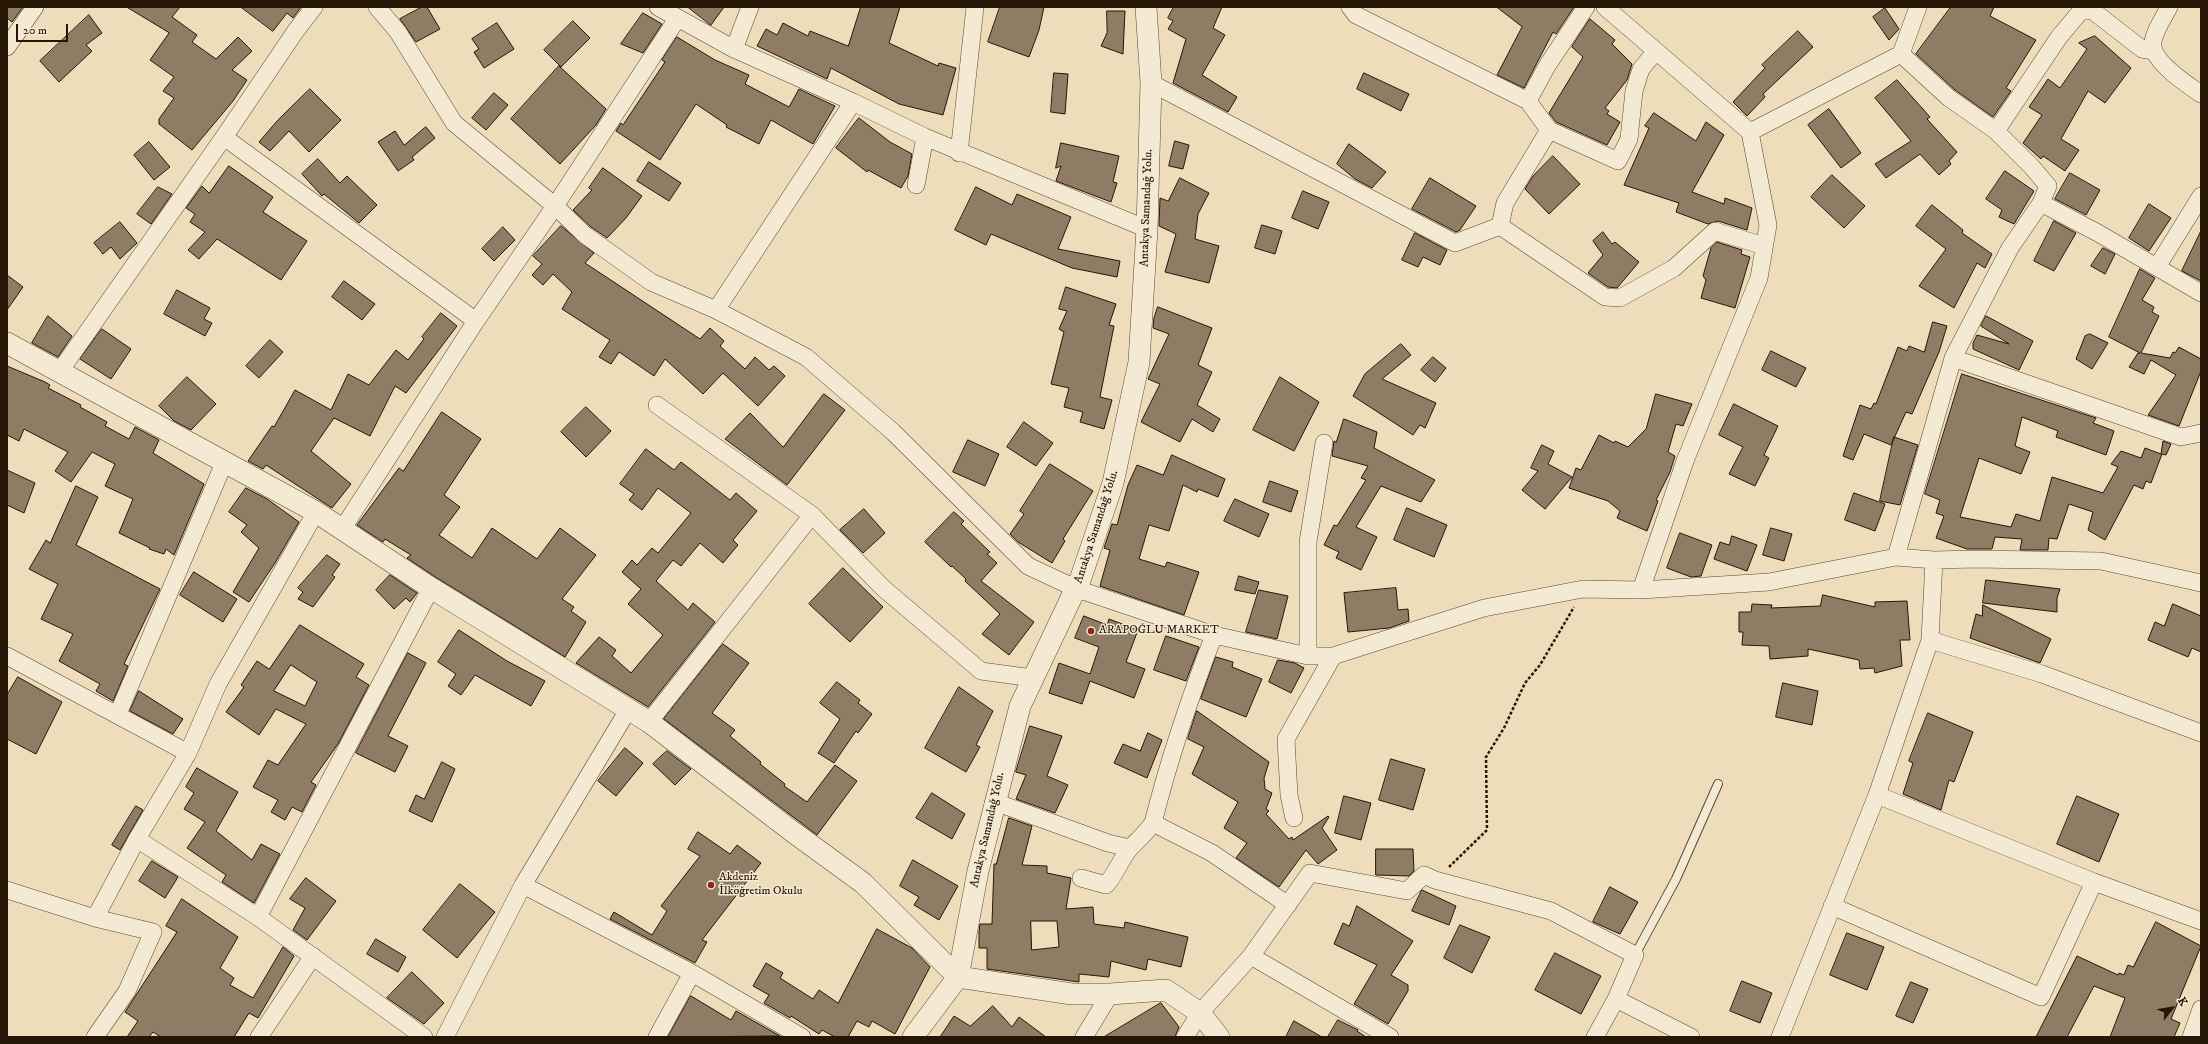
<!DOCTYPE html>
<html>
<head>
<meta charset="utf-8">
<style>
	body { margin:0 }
	#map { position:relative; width:2208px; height:1044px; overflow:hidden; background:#edb; font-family:"IM FELL DW Pica",serif }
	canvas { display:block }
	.frame { position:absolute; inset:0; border:8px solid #261606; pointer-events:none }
	.north { position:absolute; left:2152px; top:988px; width:40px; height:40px; -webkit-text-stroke:3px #f4e9d3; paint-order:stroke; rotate:59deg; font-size:11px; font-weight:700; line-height:16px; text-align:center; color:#261606 }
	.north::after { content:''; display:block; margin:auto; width:14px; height:18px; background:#261606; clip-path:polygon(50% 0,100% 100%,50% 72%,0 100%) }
	.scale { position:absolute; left:16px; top:24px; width:52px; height:18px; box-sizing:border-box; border:2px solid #261606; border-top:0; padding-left:5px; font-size:12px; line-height:14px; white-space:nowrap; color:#261606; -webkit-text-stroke:3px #f4e9d3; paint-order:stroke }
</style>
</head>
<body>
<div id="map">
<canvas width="2208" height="1044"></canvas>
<div class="frame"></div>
<div class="north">K</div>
<div class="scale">20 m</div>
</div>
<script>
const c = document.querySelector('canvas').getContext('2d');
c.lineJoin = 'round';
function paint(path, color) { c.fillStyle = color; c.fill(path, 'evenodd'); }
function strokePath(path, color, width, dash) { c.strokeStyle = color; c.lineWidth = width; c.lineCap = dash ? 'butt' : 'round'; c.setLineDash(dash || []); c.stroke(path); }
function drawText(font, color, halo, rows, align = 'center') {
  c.font = font + ' "IM FELL DW Pica",serif'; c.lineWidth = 3; c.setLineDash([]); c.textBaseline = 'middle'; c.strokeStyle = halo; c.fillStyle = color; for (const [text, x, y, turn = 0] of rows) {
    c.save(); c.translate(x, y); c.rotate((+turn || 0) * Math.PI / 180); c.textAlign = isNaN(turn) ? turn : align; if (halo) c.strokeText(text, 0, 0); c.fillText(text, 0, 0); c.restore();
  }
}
const building = new Path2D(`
	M7,7h16l-11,15 -5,-4z
	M127,7h53l-8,10 25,18 -5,7 24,17 22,-22 14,14 -20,19 15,10 -14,21 -41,49 -33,-26v-5l15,-21 -11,-7 11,-14 -24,-17 19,-27z
	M241,7h60l-8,11 -6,-5 -14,18z
	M422,7h5l13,22 -24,13 -16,-23z
	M688,7h36l-13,18z
	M861,7h39l-11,36 49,23 1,-3 17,5 -13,47 -44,-11 -68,-36 -4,11 -70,-33 9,-17 11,6 6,-12 25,13 2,-5 38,15z
	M1000,7h44l-5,23 -10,27 -41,-15z
	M1174,7h48l-9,21 12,7 -23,40 35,22 -9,15 -55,-29 13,-44 -18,-10 5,-8 -5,-3z
	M1497,7h77l-18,27 -3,-2 -29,56 -27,-13 25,-48z
	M1951,7h43l-4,9 46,24 -30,48 5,3 -18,26 -38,-27 -39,-36z
	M1885,8l14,21 -10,11 -16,-23z
	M1107,11h18l-2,43 -22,-8 6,-13z
	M643,13l19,11 -19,29 -22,-9z
	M89,15l13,18 -16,12 6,6 -33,31 -19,-21z
	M1590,19l25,21 -3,4 20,20 -5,16 -22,28 4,3 -2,3 13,8 -13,23 -51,-23 -7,-9 34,-56 -11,-10z
	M573,21l17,17 -29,29 -17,-17z
	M497,23l17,26 -30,19 -10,-16 5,-3 -7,-10z
	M1798,31l15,16 -50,47 2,3 -18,19 -14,-14 32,-34 -3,-3z
	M2095,36l36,32 -26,35 -17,-12 -27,48 18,11 -14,21 -22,-15 -2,3 -18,-16 19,-28 -13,-8 19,-28 12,9 27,-39 -8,-6z
	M677,37l38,23 34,15 -4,9 44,23 10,-18 36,17 -22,38 -42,-24 -12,24 -33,-17 1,-2 -31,-21 -36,56 -44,-29 5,-8 2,2 42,-63 -3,-2z
	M559,66l47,43 -10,16 -36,39 -49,-45z
	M1054,73l14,1 -3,40 -14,-2z
	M1364,73l45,21 -8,17 -44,-22z
	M1897,80l33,37 -3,2 30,33 -8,9 2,3 -12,11 -19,-21 -34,24 -11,-14 36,-23 -36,-43z
	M310,89l31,31 -32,32 -20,-21 -19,20 -11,-9 19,-22z
	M494,93l14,12 -22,25 -14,-12z
	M1829,109l32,44 -20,15 -33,-43z
	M1654,113l42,28 10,-19 18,13 -32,57 32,12 1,-6 27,10 -5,22 -29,-9 -10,3 -32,-12 3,-9 -55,-18 25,-57 -4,-2z
	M859,118l31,24 22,12 -4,22 -7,12 -33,-18 -1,2 -31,-24z
	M426,127l9,11 -23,19 2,3 -16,11 -20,-29 17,-11 9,14z
	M1175,141l14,4 -6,24 -14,-3z
	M149,142l21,25 -16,13 -20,-25z
	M1061,143l58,13 -6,26 4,1 -6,19 -55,-21 5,-15 -5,2z
	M1349,144l37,28 -14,16 -17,-9 -18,-15z
	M1553,156l27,28 -31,30 -24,-25 8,-13z
	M318,159l22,24 7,-7 30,29 -18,18 -35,-29 -2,2 -20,-22z
	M649,162l32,21 -12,18 -32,-20z
	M229,166l44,31 -10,15 44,29 -26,39 -64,-41 -18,20 -11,-9 17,-18 -15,-10 5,-8 -9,-6 16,-22 7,7z
	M603,168l39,28 -16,22 -19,20 -16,-11 -18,-17 19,-20 -3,-2z
	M2005,171l29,20 -20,33 -15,-7 3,-7 -16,-11z
	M2070,173l30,17 -14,25 -31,-16z
	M1832,175l33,31 -21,22 -33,-31z
	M1180,178l29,15 -11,21 -3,25 24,7 -10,37 -44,-11 11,-38 -17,-8 1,-28 8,3z
	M1430,178l46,28 -16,24 -4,2 -44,-23z
	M158,187l14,7 -21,30 -14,-10z
	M976,187l36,18 5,-11 54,23 -13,32 62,12 -3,16 -45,-9 -81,-34 -5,11 -31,-15z
	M1303,191l26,11 -11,27 -26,-11z
	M2149,204l22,14 -22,33 -20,-13z
	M1932,205l31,25 -1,3 30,21 -7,14 -8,-5 -23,45 -35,-22 27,-37 -30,-23z
	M2054,221l22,12 -22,38 -20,-10z
	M120,222l17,21 -17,16 -9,-12 -8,7 -9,-11z
	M1262,225l20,6 -7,23 -20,-6z
	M561,226l33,27 -9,10 115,76 10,-11 14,13 -4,5 25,23 10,-12 14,13 5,-4 11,10 -27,30 -35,-33 -20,21 -38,-35 -11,17 -35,-24 -8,12 -12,-7 11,-17 -48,-31 10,-17 -19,-18 -10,11 -11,-10 10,-11 -9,-8z
	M503,227l12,13 -21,21 -12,-12z
	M2201,231v50l-19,-10z
	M1603,232l9,12 3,-2 24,20 -22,26 -9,-1 -20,-14 15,-18 -10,-14z
	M1415,233l32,17 -7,15 -17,-8 -5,10 -16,-7z
	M1717,242l25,8 -1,4 9,3 -15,51 -34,-10 5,-18 -3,-4 8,-28z
	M2103,248l12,6 -10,20 -14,-8z
	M2140,269l15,9 -13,22 12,7 -2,5 7,4 -18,37 29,5 3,-6 2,1 4,-6 22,12v12l-22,55 -31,-11 28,-40 -25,-15 -7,14 -15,-7 9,-14h2l-31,-16z
	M7,275l16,12 -16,23z
	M344,281l31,23 -13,16 -30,-23z
	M1066,287l50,17 -7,21 5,1 -14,71 12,3 -8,29 -24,-7 3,-10 -19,-5 5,-19 -18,-4 13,-52 -5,-3 8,-18 -8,-2z
	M177,290l33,18 -6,11 8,4 -7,13 -41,-22z
	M1158,307l54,21 -14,37 14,7 -15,33 23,14 -7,13 -21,-13 -12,23 -39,-20 19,-38 -12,-5 21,-45 -16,-6 1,-10z
	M441,313l16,13 -51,67 -11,-7 -25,50 -36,-18 -23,33 40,33 -19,24 -66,-43 -3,4 -15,-8 24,-35 2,1 21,-37 36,20 17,-36 21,11 27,-35 12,10 16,-21 -2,-2z
	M48,316l24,20 -14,21 -26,-14z
	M1986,316l47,25 -14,29 -46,-21v-6l4,-8 32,9 -28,-18z
	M1933,322l14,4 -8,26 -27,62 -6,-2 -15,33 -27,-11 -11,26 -10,-4 17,-51 11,4 3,-6 2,1 22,-57 9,4 2,-5 15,6z
	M102,329l29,20 -20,30 -31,-20z
	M2090,334l18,9 -16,26 -16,-10 9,-23z
	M270,340l13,12 -24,26 -13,-12z
	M1401,344l10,11 -29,24 54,24 -11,25 -5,-3 -7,10 -60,-39 12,-22z
	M1771,351l35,17 -10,19 -34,-17z
	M1433,357l13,11 -11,14 -14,-12z
	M7,366l38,16 5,3 -2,3 33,17 -1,2 27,15 -2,4 24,13 6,-12 24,13 -6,13 51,31 -30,71 -8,-6 -2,5 -15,-5 1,-1 -31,-15 14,-34 -28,-13 10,-22 -23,-12 -21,30 -16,-11 13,-19 -44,-23 -5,12 -12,-6z
	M1962,374l134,44 -3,5 21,8 -8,24 -50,-18 2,-6 -36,-14 -7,29 15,6 -9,22 -42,-16 -19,59 51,10 5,-13 24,7 12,-44 51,16 15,-26 -7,-3 10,-13 20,7 4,-10 16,6 2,-13 8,3 -5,11 -4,-1 -11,29 -5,-2 -3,8 -9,-4 -29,55 -17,-10 5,-18 -24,-8 -12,35 -8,-1 -1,12h-28l2,-11 -27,-2 -3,12h-25l-31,-11 8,-22 -8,-3 4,-13 -15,-6z
	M187,377l29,27 -25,26 -17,-9 -15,-15z
	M1280,377l39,25 -25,49 -41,-21z
	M824,394l21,16 -58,75 -62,-46 25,-26 33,34z
	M1656,394l36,10 -9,22 -7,-2 -8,28 7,4 -5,16 -14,28 2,1 -11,30 -30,-13 3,-7 -12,-10 -39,-13 7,-20 5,2 18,-35 15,8 1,-2 13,6 18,-18z
	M1734,404l44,22 -14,29 5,3 -14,28 -26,-12 14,-27 -24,-12z
	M586,407l25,24 -25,26 -25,-25z
	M442,412l39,27 -37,56 16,12 -21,28 33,23 20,-30 45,31 23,-31 36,27 -34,44 12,8 -3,4 15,11 -21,35 -128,-79 -30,-20 4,-3 -26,-16 -2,3 -26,-17 42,-57 4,3z
	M1344,419l33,13 -3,16 61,32 -14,22 -40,-16 -25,41 21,10 -16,33 -25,-12 3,-6 -15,-7 10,-20 3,1 29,-46 -5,-2 7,-12 -36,-10 2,-15 2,1z
	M1024,422l29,21 -17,23 -29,-19z
	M1894,437l24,8 -18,60 -20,-4z
	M968,440l31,14 -14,32 -32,-14z
	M1542,445l12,6 -6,13 24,13 -27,32 -23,-19 16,-19 -7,-3z
	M646,449l28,21 7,-8 49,38 6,-7 21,18 -24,29 5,5 -15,18 -23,-20 -19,23 -8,-6 -17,21 32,29 5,-7 22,19 -67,85 -72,-44 23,-26 17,13 -4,6 19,17 32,-38 -35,-31 13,-15 -19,-17 10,-12 5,5 15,-17 6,5 33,-40 -33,-25 -16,22 -13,-10 5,-6 -14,-10z
	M1172,455l53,24 -7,18 -20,-8 -1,3 -14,-7 -14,46 -20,-6 -10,34 26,8 2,-5 32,10 -15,43 -84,-29 10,-36 -6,-2 8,-24 5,1 11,-40 9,-20 26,10z
	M1050,464l43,27 -30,48 2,2 -13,22 -34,-21 -8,-8 14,-20 -4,-3z
	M7,470l28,13 -11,30 -17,-8z
	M1270,481l28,10 -7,21 -28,-10z
	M76,486l22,11 -22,48 84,44 -36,75 4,2 -15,35 -17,-10 4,-7 -41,-23 14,-27 -32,-15 17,-35 -29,-15 17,-29 4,3z
	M246,488l21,11 32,23 -24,41 -26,39 -16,-10 26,-44 -18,-16 6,-7 -18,-13z
	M1854,493l31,11 -10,27 -30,-11z
	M1235,499l34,15 -10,23 -35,-16z
	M1407,508l40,17 -13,32 -40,-17z
	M864,509l21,24 -22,20 -23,-23z
	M954,512l10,9 -3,3 29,28 -3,2 10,9 -16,18 53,41 -25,33 -27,-21 18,-20 -35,-33 1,-2 -14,-13 -1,1 -26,-25z
	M1771,528l21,6 -8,27 -21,-6z
	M1680,533l32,12 -11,31 -10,1 -24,-9z
	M1732,536l25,9 -10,26 -33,-12 6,-17 9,3z
	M327,555l13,9 -8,11 3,2 -22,30 -15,-8 5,-7 -5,-4z
	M843,568l40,39 -33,35 -41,-38z
	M194,572l43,27 -14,23 -43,-27z
	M390,575l27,18 -7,9 -4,-4 -12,11 -18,-19z
	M1239,576l20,6 -4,12 -20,-4z
	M1986,580l74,9 -3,9v14l-74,-9z
	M1396,588l2,22 10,-1 1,12 -20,7 -41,4 -4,-39z
	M1259,590l29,6 -11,43 -31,-7z
	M1823,595l52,12v-5l32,-1 3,39h-10l2,26 -27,7 -1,-5 -14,1 -1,-9 -51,-11v7l-38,3 -1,-13 -27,-1 1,-13h-4v-20h12l1,-8 20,1 -1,3 49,-2z
	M2173,604l28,12v36l-9,-4 -4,9 -40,-17 7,-18 9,4z
	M1983,605l68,34 -11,24 -70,-25 6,-24 6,2z
	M1084,616l23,9 2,-6 29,11 -12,32 19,7 -11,29 -44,-17 -8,23 -33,-11 10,-30 31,11 9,-27 -24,-9z
	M300,625l64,39 -8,13 13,8 -31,59 -27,38 5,3 -14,27 -10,-5 -7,13 -14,-8 7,-12 -25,-13 15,-27 10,5 28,-41 -30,-15 -17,26 -33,-23 18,-25 -3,-2 16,-24 12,8zM291,665l26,17 -12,24 -31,-15z
	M459,630l48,31 38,20 -14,25 -56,-31 -14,20 -13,-9 8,-12 -18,-12z
	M1166,636l33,11 -13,34 -32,-11z
	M723,644l26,19 -37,50 23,17 -5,6 31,26 -1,2 25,20 -1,2 23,16 28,-37 22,16 -40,54 -153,-116z
	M408,653l18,10 -38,73 20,10 -13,26 -39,-19z
	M1216,657l17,5 -1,5 30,12 -16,38 -45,-18z
	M1278,660l17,3 9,5 -13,25 -22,-11z
	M18,677l44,25 -26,52 -29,-15v-44z
	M837,682l23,18 -2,3 14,11 -14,19 -2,-2 -22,32 -16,-10 22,-34 -20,-16z
	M1783,683l35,8 -6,34 -36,-8z
	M959,687l34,24 -17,34 4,2 -14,25 -41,-24z
	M139,691l44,28 -10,15 -43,-23z
	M1197,711l72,51 -5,16 1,11 7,4 -6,16 3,2 -3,3 23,25 3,-2 1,3 35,-24 1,1 -7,11 15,22 -19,14 -12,-14 -27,37 -43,-29 11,-15 -23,-15 14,-26 -46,-28 12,-27 -16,-8z
	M1928,713l45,19 -19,50 -5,-2 -8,30 -38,-16 10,-31 -4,-2z
	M1030,726l32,10 -15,40 21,9 -13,28 -39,-14 10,-24 -10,-3z
	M1148,733l14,7 -15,38 -33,-15 9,-19 17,7z
	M625,748l18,15 -27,33 -18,-15z
	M667,751l24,18 -16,16 -22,-21z
	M1391,759l34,10 -12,41 -34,-10z
	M442,762l13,7 -23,53 -23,-11 7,-16 8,4z
	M197,768l41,24 -22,39 36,29 9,-16 19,10 -26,49 -32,-21 4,-7 -39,-27 18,-26 -21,-13 10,-16 -8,-6z
	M932,793l33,21 -13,25 -36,-21z
	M1344,796l27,7 -10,37 -26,-7z
	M2077,796l42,18 -20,48 -42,-18z
	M136,806l7,4 -23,40 -8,-5z
	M1009,818l23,8 -10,39 25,1v7l24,5 -5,31 27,-2 1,17 30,4 1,-6 63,15 -7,30 -33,-8 -2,11 -35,-9 -2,16 -30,-3v8l-92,-13v-21h-8v-16l1,-8h12l2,-60h2zM1031,921h26l2,26 -27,3z
	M698,832l32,22 7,-9 24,18 -59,77 5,2 -12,21 -85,-44 4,-7 38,23 15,-24 -6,-5 39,-50 -12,-7z
	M1376,849h37l1,22 -5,5 -33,-1z
	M913,860l45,26 -19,34 -25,-15 5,-8 -19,-11z
	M152,861l26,16 -13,21 -26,-17z
	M306,878l30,23 -29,39 -14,-10 12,-22 -15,-9z
	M460,884l35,28 -38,46 -34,-28z
	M1610,887l28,15 -18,32 -27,-12z
	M1422,890l34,16 -7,19 -37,-14z
	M182,899l56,38 -18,31 14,10 -4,7 23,13 30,-51 11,9 -36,62 -9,-5 -15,24h-73l-8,-5 -4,5h-22l11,-16 -13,-9 52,-80 -11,-6z
	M1357,906l56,35 -22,34 17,10v6l-20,33 -34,-20 23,-39 -43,-21 9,-21 6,3z
	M2156,922l45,24 -30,73 9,4 -6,14h-64l15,-39 -31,-12 -27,51h-31l41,-81 41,19 1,-2 5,2 4,-10 5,2z
	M1460,925l30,12 -18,36 -28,-15z
	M877,929l35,19 18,19 -35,67 -23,-13 -3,6 -12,-6 -9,16h-13l-13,-7 -3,4 -28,-18 -1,2 -26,-15 5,-8 -16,-9 13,-23 17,10 -3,5 33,21 6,-9 19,13z
	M1847,933l37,14 -17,43 -37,-15z
	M376,939l30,18 -8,15 -31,-18z
	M1555,953l46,23 -20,38 -46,-24z
	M412,972l32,31 -20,21 -37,-26z
	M1742,981l30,12 -12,30 -30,-12z
	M1911,982l17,7 -15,34 -17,-7z
	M691,996l40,24 5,-9 44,25 -112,1z
	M1161,1003l18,24 -4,10h-71z
	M993,1006l19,21 7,-10 27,20h-106l14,-21 16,10z
	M1338,1020l20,10 -1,1 9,6h-38z
	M1294,1021l28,16h-36z`);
paint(building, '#8e7d64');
strokePath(building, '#261606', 1);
const service = new Path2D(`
	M1635,955l41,-76 42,-95`);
const minor = new Path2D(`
	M377,7l21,25 56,91 101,83 30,29 66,47 65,28 90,47 87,75 135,134 49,23 137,46 94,21h25l151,-48 99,-19 58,1 128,-8 127,-25 38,3 41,-1 126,2 100,22
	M658,7l76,42 119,53 72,35 222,92
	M1350,7l6,8 172,86
	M1605,7l145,125 18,93 -9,53 -74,183 -44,129
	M1918,7l-17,47 48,44 47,33 36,36 16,19 -7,17 57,30 103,60
	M2169,7c-5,10 -14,23 -16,34 -4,19 35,44 48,53
	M7,47l28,-40
	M734,49l16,-42
	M1151,83l304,160 45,-17 105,71 15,1 54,-30 41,-37 49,15
	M1549,130l69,31 11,-22 5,-48 7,-22 15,-18
	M1996,131l63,-94 21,-25 5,-2 8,1 49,38 12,2
	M1750,132l151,-78
	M224,137l252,184
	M959,153l16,-146
	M916,185l9,-48
	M1500,226l5,-23 44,-73 -21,-29 19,-35 39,-59
	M2157,267l44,-71
	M716,310l137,-208
	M1953,358l228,79 20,-4
	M60,371l164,-234 71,-105 19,-25
	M657,405l155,110
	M343,528l133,-207 79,-115 122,-187
	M1896,557l57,-199 57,-110 31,-45
	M1214,635c-24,62 -45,124 -61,188l59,30 76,52
	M1930,640l112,34 159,59
	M7,656l181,97
	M1308,656v-114l16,-99
	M118,714l106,-251
	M649,722l163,-207 71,73 98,83 52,7
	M1877,795l217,87 107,39
	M995,802l113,41 22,5
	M1294,818l-5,-23 -3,-56 47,-83
	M137,839l121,78 166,120
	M1081,878l25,7c10,-11 15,-27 25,-38 9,-9 14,-13 22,-24
	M523,885l169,88 110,64
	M7,890l88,28 58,14 -26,59 -32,46
	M1832,906l209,91 53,-115
	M258,917l173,-329
	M95,918l42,-79 51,-86 30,-69 98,-172
	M1251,956l139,81
	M1616,999l75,38
	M259,1037l54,-81
	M445,1037l78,-152 105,-175
	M657,1037l35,-64
	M1084,1037l26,-43
	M1185,1037l15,-24 51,-57 59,-83 97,18 17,-16 11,5 116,31 84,44 -19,44 -21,38
	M1780,1037l97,-242 53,-155 4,-80
	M2191,1037l10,-28`);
const tertiary = new Path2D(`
	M7,343l309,169 115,76 218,134 144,110 70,51 95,94 114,17h38l56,-4 34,23 19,24
	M913,1037l45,-60 20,-106 42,-165 54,-114 3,-3 36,-106 26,-121 8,-133 4,-146 -5,-76`);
strokePath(service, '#584833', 10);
strokePath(minor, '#584833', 18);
strokePath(tertiary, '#584833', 22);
strokePath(new Path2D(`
	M1449,867l38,-37 -1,-73 18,-29 21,-45 15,-18 34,-58`), '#261606', 2.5, [3, 2]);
strokePath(service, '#f4e9d3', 8);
strokePath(minor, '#f4e9d3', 17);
strokePath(tertiary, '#f4e9d3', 21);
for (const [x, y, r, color] of [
	[1091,631,4,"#8f2418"],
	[711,885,4,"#8f2418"]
]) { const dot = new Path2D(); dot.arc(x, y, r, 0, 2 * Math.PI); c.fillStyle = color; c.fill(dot); strokePath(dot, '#f4e9d3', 1.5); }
drawText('12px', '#261606', '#f4e9d3', [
	["Antakya Samandağ Yolu.",1147,208,-88],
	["Antakya Samandağ Yolu.",1097,527,-72],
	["Antakya Samandağ Yolu.",988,830,-77]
]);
drawText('12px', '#261606', '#f4e9d3', [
	["ARAPOĞLU MARKET",1099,631],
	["Akdeniz",719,878],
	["İlköğretim Okulu",719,892]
], 'left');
</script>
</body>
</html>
